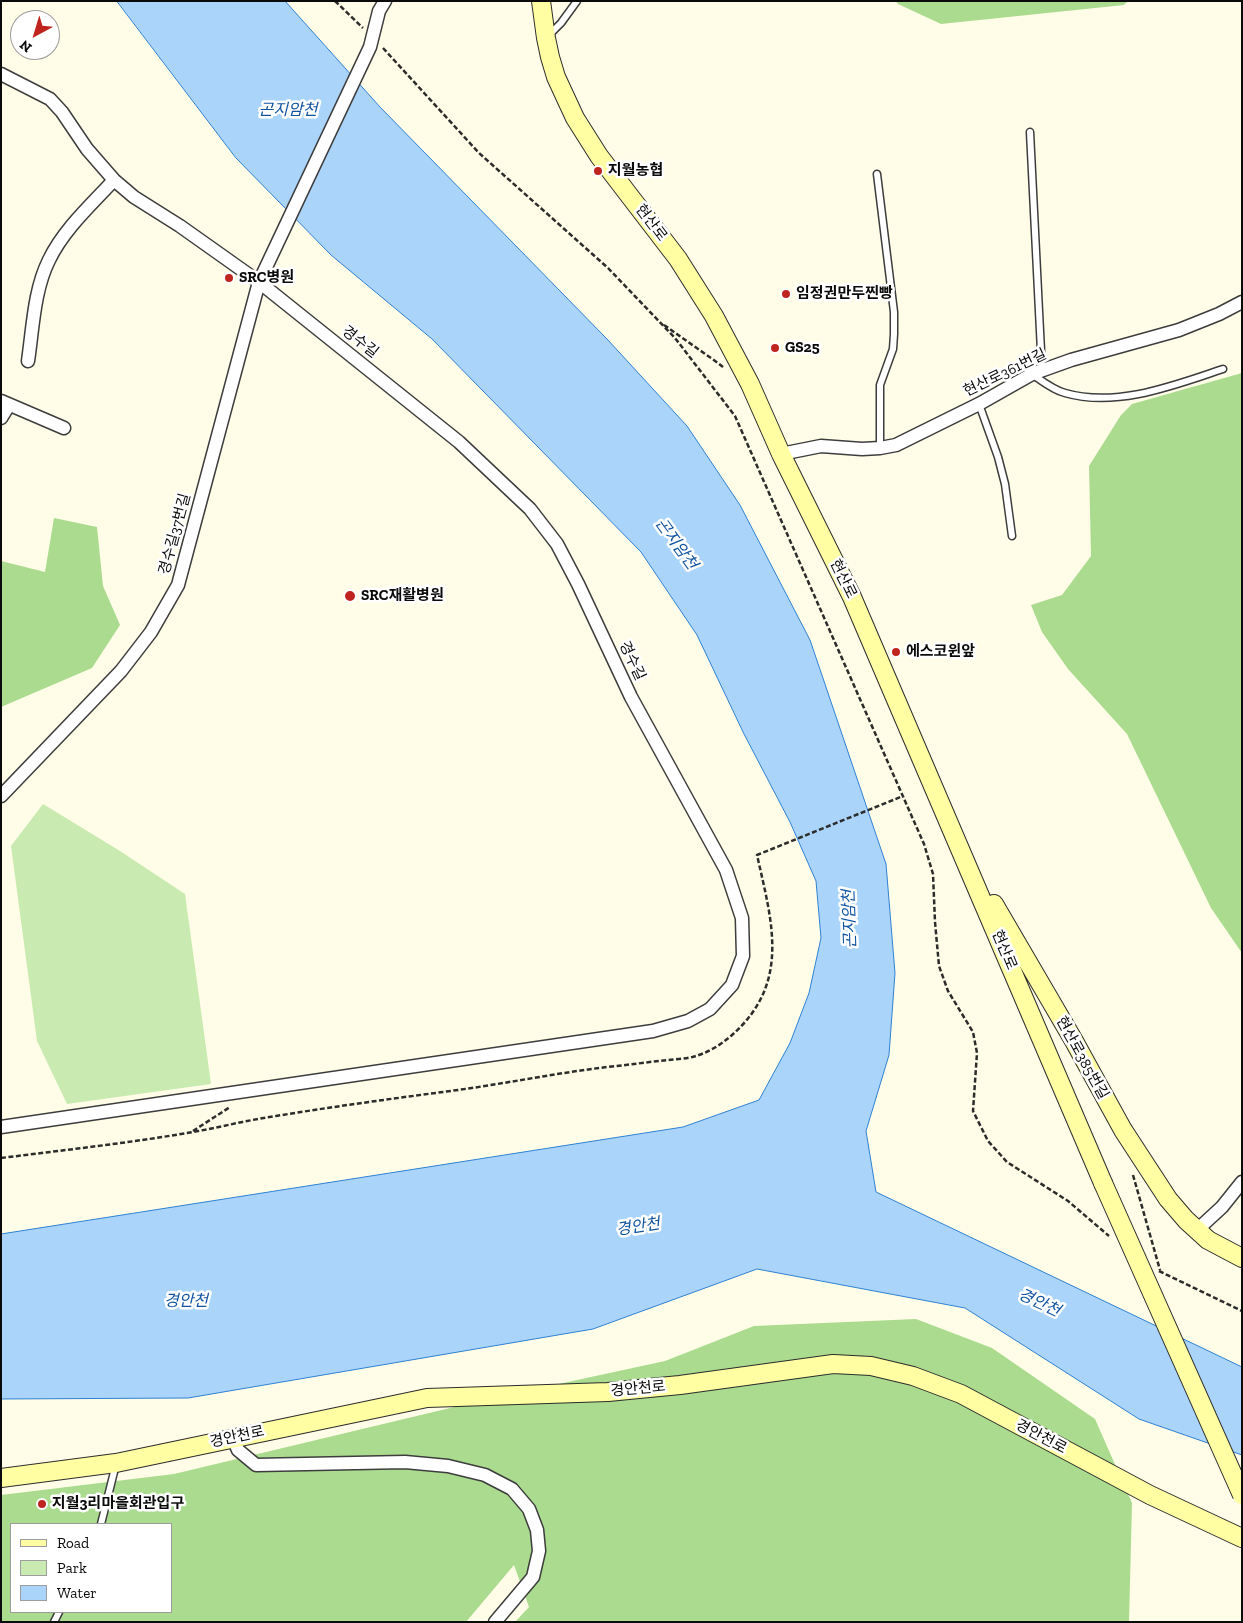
<!DOCTYPE html>
<html>
<head>
<meta charset="utf-8">
<style>
	body { margin:0 }
	#map { position:relative; width:1243px; height:1623px; overflow:hidden; background:#fffde7; font-family:"Zilla Slab",serif }
	canvas { display:block }
	.frame { position:absolute; inset:0; border:2px solid #0a0a0a; pointer-events:none }
	.legend { position:absolute; left:10px; top:1523px; width:162px; height:90px; box-sizing:border-box; background:#fff; border:1px solid #9d9d9d; margin:0; padding:6px 9px; list-style:none; font-size:15px; color:#0a0a0a }
	.legend li { display:flex; align-items:center; gap:10px; height:25px }
	.legend b { width:25px; border:1px solid #9d9d9d }
	.north { position:absolute; left:10px; top:10px; width:50px; height:50px; box-sizing:border-box; background:#fff; border:1px solid #9d9d9d; border-radius:50%; rotate:219deg; font-size:14px; font-weight:700; line-height:20px; text-align:center; color:#0a0a0a }
	.north::after { content:''; display:block; margin:auto; width:18px; height:22px; background:#bf251e; clip-path:polygon(50% 0,100% 100%,50% 72%,0 100%) }
</style>
</head>
<body>
<div id="map">
<canvas width="1243" height="1623"></canvas>
<div class="frame"></div>
<ul class="legend">
<li><b style="height:6px;background:#fffea2"></b>Road</li>
<li><b style="height:14px;background:#c9eab0"></b>Park</li>
<li><b style="height:14px;background:#aad4f9"></b>Water</li>
</ul>
<div class="north">N</div>
</div>
<script>
const c = document.querySelector('canvas').getContext('2d');
c.lineJoin = 'round';
function paint(path, color) { c.fillStyle = color; c.fill(path, 'evenodd'); }
function strokePath(path, color, width, dash) { c.strokeStyle = color; c.lineWidth = width; c.lineCap = dash ? 'butt' : 'round'; c.setLineDash(dash || []); c.stroke(path); }
function drawText(font, color, halo, rows, align = 'center') {
  c.font = font + ' "Zilla Slab","Noto Sans KR",serif'; c.lineWidth = 5; c.setLineDash([]); c.textBaseline = 'middle'; c.strokeStyle = halo; c.fillStyle = color; for (const [text, x, y, turn = 0] of rows) {
    c.save(); c.translate(x, y); c.rotate((+turn || 0) * Math.PI / 180); c.textAlign = isNaN(turn) ? turn : align; if (halo) c.strokeText(text, 0, 0); c.fillText(text, 0, 0); c.restore();
  }
}
paint(new Path2D(`
	M43,804l77,47 65,43 26,190 -144,20 -30,-63 -26,-195z`), '#c9eab0');
paint(new Path2D(`
	M896,1h232l-4,4 -183,19 -43,-20z
	M1242,373v580l-31,-45 -84,-174 -59,-65 -26,-37 -11,-27 31,-10 29,-39 -2,-90 32,-51 11,-11z
	M54,518l43,9 6,59 17,39 -28,43 -91,39v-146l44,11z
	M916,1319l76,29 103,71 37,84 -3,119h-614l14,-15 -15,-42 -48,57h-465v-127l173,-21 297,-71 194,-42 89,-35zM11,1524h160v88h-160z`), '#aadb8f');
const water = new Path2D(`
	M117,1h168l95,106 227,232 80,87 53,79 70,135 76,224 9,109 -6,82 -23,76 10,61 366,175v88l-103,-36 -174,-111 -208,-39 -164,60 -405,69 -187,1v-165l682,-107 76,-27 31,-57 19,-50 12,-55 -5,-57 -26,-59 -46,-88 -47,-99 -56,-83 -209,-213 -101,-84 -95,-97z`);
paint(water, '#aad4f9');
strokePath(water, '#2e81d3', 1);
const lane = new Path2D(`
	M548,36l13,-13 16,-22
	M1030,132l12,239
	M877,174l17,138v22l-1,15 -13,36v63
	M1032,374c10,7 21,16 33,19 52,15 110,-8 158,-24
	M979,404l19,53 7,27 7,52
	M101,1524l15,-60
	M54,1622l5,-10`);
const street = new Path2D(`
	M1,74l49,25 12,13 25,37 27,31 20,17 46,29 79,56 200,160 71,67 27,35 21,40 53,113 95,173 16,48 1,38 -11,29 -22,24 -22,12 -35,10 -652,96
	M28,361c5,-34 6,-71 21,-101 15,-31 42,-55 65,-80
	M1,401l63,27
	M1,418l8,-13
	M781,454l40,-8 41,3 18,-1 16,-3 83,-41 53,-30 39,-14 108,-30 40,-16 23,-12
	M1,796l120,-125 30,-39 27,-47 81,-303 111,-235 9,-36 6,-10
	M1197,1230l25,-23 20,-25
	M233,1438l5,12 18,15 149,-3 43,4 37,9 27,14 17,20 8,21 2,21 -6,26 -38,45`);
const secondary = new Path2D(`
	M541,1l5,37 4,19 6,20 19,41 24,38 79,103 36,57 36,68 31,70 71,143 251,586
	M994,904l80,137 49,89 45,69 18,21 22,20 34,18
	M1,1478l115,-15 311,-65 181,-6 72,-7 153,-21 38,2 42,10 48,18 189,101 92,43`);
strokePath(lane, '#3d3d3d', 9);
strokePath(street, '#3d3d3d', 15);
strokePath(secondary, '#2c2c2c', 20);
strokePath(new Path2D(`
	M335,1l28,27
	M383,48l96,105 129,115 67,70 60,78 189,428 9,30 2,48 4,44 9,25 25,41 4,21 -4,58 15,30 19,21 61,39 41,35
	M664,325l54,38 5,4
	M193,1131l37,-24
	M1,1158c64,-8 128,-15 192,-26 28,-5 55,-12 83,-16 61,-10 121,-18 182,-26 50,-7 99,-17 149,-23 21,-2 41,-5 61,-7 9,-1 19,-1 28,-4 13,-4 26,-12 36,-21 59,-52 40,-113 25,-180l146,-59
	M1133,1175l27,95
	M1159,1271l83,40`), '#2c2c2c', 2.5, [5, 2.5]);
strokePath(lane, '#fff', 6);
strokePath(street, '#fff', 12);
strokePath(secondary, '#fffea2', 18);
const secondaryBridge = new Path2D(`
	M1103,1183l139,312`);
strokePath(secondaryBridge, '#2c2c2c', 20, []);
strokePath(secondaryBridge, '#fffea2', 18);
for (const [x, y, r, color] of [
	[598,171,5,"#bf251e"],
	[229,278,5,"#bf251e"],
	[786,294,5,"#bf251e"],
	[775,348,5,"#bf251e"],
	[350,596,6,"#bf251e"],
	[896,652,5,"#bf251e"],
	[42,1504,5,"#bf251e"]
]) { const dot = new Path2D(); dot.arc(x, y, r, 0, 2 * Math.PI); c.fillStyle = color; c.fill(dot); strokePath(dot, '#fff', 2); }
drawText('bold 15px', '#0a0a0a', '#fff', [
	["지월농협",608,171],
	["SRC병원",239,278],
	["임정권만두찐빵",796,294],
	["GS25",785,348],
	["SRC재활병원",361,596],
	["에스코윈앞",906,652],
	["지월3리마을회관입구",52,1504]
], 'left');
drawText('15px', '#0a0a0a', '#fff', [
	["현산로",651,223,53],
	["경수길",360,342,38],
	["현산로361번길",1005,373,-26],
	["경수길37번길",175,534,-75],
	["현산로",843,579,64],
	["경수길",632,661,65],
	["현산로",1004,950,67],
	["현산로385번길",1082,1058,61],
	["경안천로",638,1389,-5],
	["경안천로",237,1437,-12],
	["경안천로",1041,1437,28]
]);
drawText('italic 16px', '#10539f', '#fff', [
	["곤지암천",288,110],
	["곤지암천",676,544,54],
	["곤지암천",850,919,-92],
	["경안천",638,1227,-9],
	["경안천",186,1301],
	["경안천",1039,1303,25]
]);
</script>
</body>
</html>
